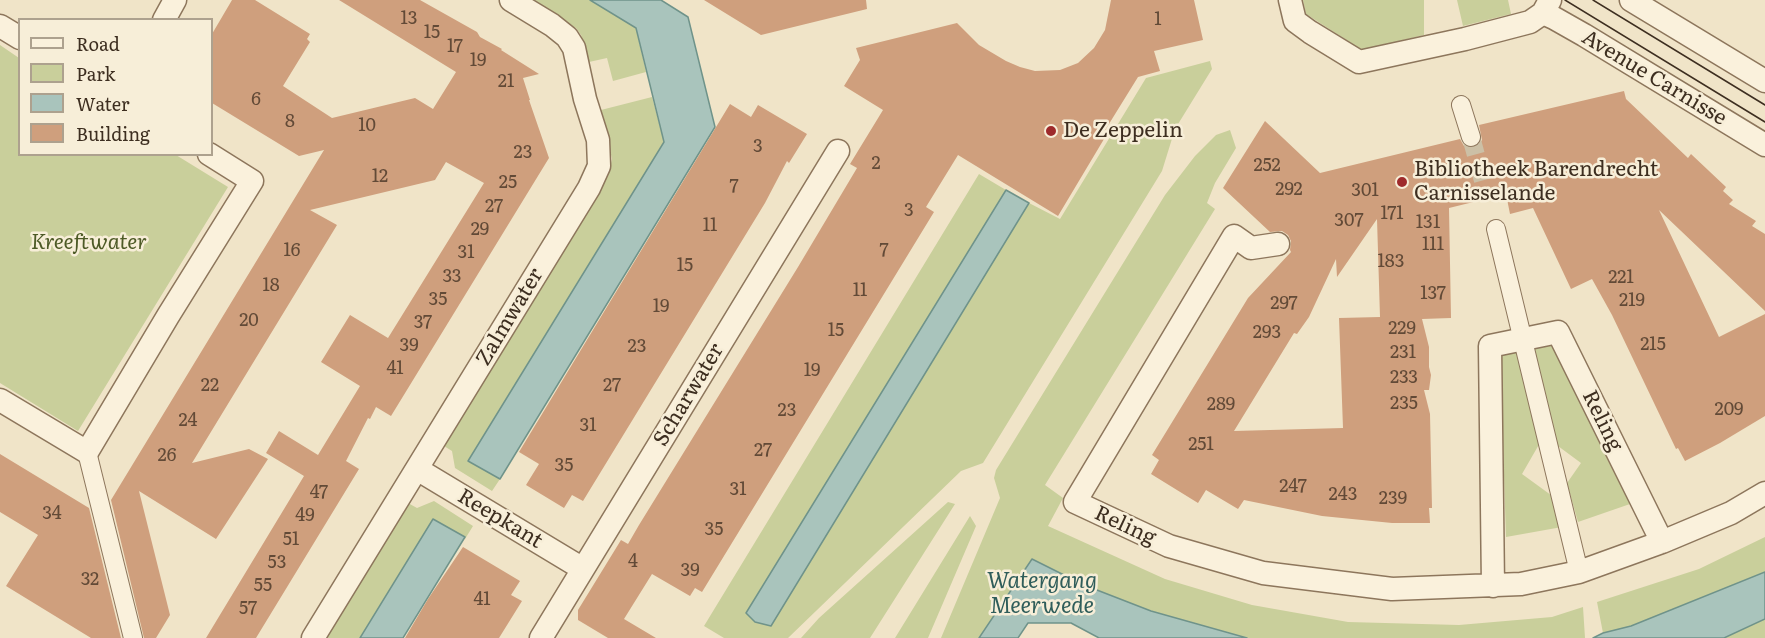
<!DOCTYPE html>
<html>
<head>
<meta charset="utf-8">
<style>
	body { margin:0 }
	#map { position:relative; width:1765px; height:638px; overflow:hidden; background:#f0e4c8; font-family:Literata,serif }
	canvas { display:block }
	.legend { position:absolute; left:18px; top:18px; width:195px; height:138px; box-sizing:border-box; background:#f7eed8; border:2px solid #ada18e; margin:0; padding:8px 10px; list-style:none; font-size:18px; color:#3d2e20 }
	.legend li { display:flex; align-items:center; gap:12px; height:30px }
	.legend b { width:30px; border:2px solid #ada18e }
</style>
</head>
<body>
<div id="map">
<canvas width="1765" height="638"></canvas>
<ul class="legend">
<li><b style="height:8px;background:#faf1dc"></b>Road</li>
<li><b style="height:16px;background:#c9cf9b"></b>Park</li>
<li><b style="height:16px;background:#a9c4bc"></b>Water</li>
<li><b style="height:16px;background:#cf9f7d"></b>Building</li>
</ul>
</div>
<script>
const c = document.querySelector('canvas').getContext('2d');
c.lineJoin = 'round';
function paint(path, color) { c.fillStyle = color; c.fill(path, 'evenodd'); }
function strokePath(path, color, width, dash) { c.strokeStyle = color; c.lineWidth = width; c.lineCap = dash ? 'butt' : 'round'; c.setLineDash(dash || []); c.stroke(path); }
function drawText(font, color, halo, rows, align = 'center') {
  c.font = font + ' Literata,serif'; c.lineWidth = 5; c.setLineDash([]); c.textBaseline = 'middle'; c.strokeStyle = halo; c.fillStyle = color; for (const [text, x, y, turn = 0] of rows) {
    c.save(); c.translate(x, y); c.rotate((+turn || 0) * Math.PI / 180); c.textAlign = isNaN(turn) ? turn : align; if (halo) c.strokeText(text, 0, 0); c.fillText(text, 0, 0); c.restore();
  }
}
paint(new Path2D(`
	M532,0h58l46,28 10,44 -33,9 -6,-23 -18,4 -8,-27 -5,-7z
	M1303,0h121v35l-62,15 -56,-36z
	M1457,0h51l3,14 -48,12z
	M0,45l19,13 1,96 156,1 52,32 -150,244 -78,-48z
	M1210,61l2,8 -37,60 -13,42 -179,292 -22,8 -173,167h-64l-20,-12 275,-452 27,16 -260,423 10,9 15,3 258,-422 31,16 86,-141z
	M652,97l12,45 -195,318 31,19 -8,12 -37,-23 -3,-17 -8,-5 164,-270 4,-17 -11,-49z
	M1230,130l6,18 -21,35 -8,20 8,6 -170,276 18,13 -15,28 117,53 87,26 96,17 111,3 93,-8 31,-10 2,31h-338l-96,-27 -67,-26 -52,-25 -53,78h-38l59,-140 -6,-20 2,-8 169,-275 30,-39 21,-21z
	M1556,345l74,159 -52,18 -11,-39 14,-20 -23,-17 -25,-97z
	M1520,351l21,90 -19,33 33,24 7,29 -56,10 -6,-182z
	M434,501l39,25 -8,13 -32,-20 -73,119h-34l82,-135 9,5z
	M948,502l7,2 -85,134h-69l18,-20z
	M970,516l6,10 -48,112h-33z
	M1765,537v35l-134,54 -28,7 -6,-31 102,-33z
	M1765,619v19h-41z`), '#c9cf9b');
const water = new Path2D(`
	M590,0h71l27,17 27,110 -215,352 -32,-18 196,-319 -28,-114z
	M1006,190l23,13 -258,423 -16,-4 -9,-9z
	M433,519l32,18 -62,101h-43z
	M1032,559l52,26 67,26 96,27h-148l-28,-15h-43l-10,15h-39z
	M1765,572v47l-41,19h-131l10,-5 28,-7z`);
paint(water, '#a9c4bc');
strokePath(water, '#6f938a', 1.5);
paint(new Path2D(`
	M232,0h23l55,34 -3,5 3,3 -27,44 49,32 83,-20 18,11 23,-37 -117,-72h81l57,32 3,5 22,12 -1,1 38,24 -16,4 7,22h-1l20,58 -158,258 -15,-9 -6,12 -2,-1 -22,43 13,8 -103,169h-50l98,-162 -38,-23 13,-22 39,24 42,-69 -39,-24 29,-47 38,23 96,-155 -38,-21 -11,18 -125,30 27,15 -145,238 57,-14 19,10 -52,80 -77,-48 31,124 -14,23h-12l-33,-138 213,-350 -25,6 -87,-53v-69z
	M704,0h162l1,9 -106,26z
	M1111,0h83l9,40 -49,11 6,20 -22,6 -34,55 3,2 -49,82 -100,-61 -32,52 8,5 -232,380 -7,-4 -5,8 -38,-22 -28,45 32,19h-48l-30,-18v-10l43,-70 7,4 11,-19 159,-258 59,-99 -7,-4 33,-54 -39,-24 16,-26 -4,-12 101,-25 22,22 27,16 14,6 15,4 25,-1 18,-7 16,-15 11,-18z
	M1624,91l2,8 62,59 3,-4 35,33 -3,4 10,9 -4,4 27,17 -4,5 13,8v77l-106,-101 60,127 46,-23v102l-45,27 -35,18 -7,-13 -2,1 -64,-134 -20,-36 -21,10 -38,-81 -23,6 -4,-20 -57,14 2,110 -29,1 7,28v20l2,8 -2,15h-5l6,24 2,94h-3l1,15h-38l-70,-7 -78,-16 -6,9 -32,-19 -8,13 -47,-29 8,-14 -7,-5 96,-157 43,-46 -1,-2 1,-9 -3,-6 -6,-4 -12,1 -47,-44 42,-67 55,52 140,-34 4,7 10,2 5,-3 3,-5 -3,-15zM1377,219l3,98 -41,1 4,110 -109,3 60,-98 3,1 12,-17 27,-58 1,18z
	M730,104l21,13 7,-12 49,29 -18,29 -2,-2 -22,42 -182,298 -11,-6 -8,13 -38,-23 13,-21 -20,-12z
	M0,454l89,54 32,130h-30l-85,-52 32,-51 -38,-23z
	M463,547l57,34 -9,14 11,6 -23,37h-94l23,-39z`), '#cf9f7d');
strokePath(new Path2D(`
	M1471,137l17,62`), '#ccc0a6', 18, [18, 9]);
const pedestrian = new Path2D(`
	M1461,105l10,32
	M1496,229l83,343
	M87,452l46,186`);
const minor = new Path2D(`
	M1290,0l5,21 15,11 49,30 106,-23 65,-17 13,-9 7,-13
	M1631,0l134,81
	M1543,13l11,5 30,17 181,110
	M164,20l11,-20
	M0,26l20,12
	M1278,244l-27,4 -17,-12 -159,266 94,44 94,27 129,16 129,-5 58,-12 83,-30 69,-29 34,-20
	M0,400l87,52 81,-136 84,-135 -43,-27
	M417,469l166,100
	M1493,586l-3,-240 68,-14 104,210
	M313,638l276,-450 10,-22 -1,-26 -13,-41 -11,-51 -7,-11 -15,-12 -41,-25
	M541,638l297,-487`);
strokePath(pedestrian, '#8d765c', 20);
strokePath(minor, '#8d765c', 25);
strokePath(pedestrian, '#faf1dc', 18);
strokePath(minor, '#faf1dc', 22);
strokePath(new Path2D(`
	M1565,0l200,122
	M1593,0l172,105`), '#3d2e20', 1.5);
for (const [x, y, r, color] of [
	[1051,131,6,"#9e2a2b"],
	[1402,182,6,"#9e2a2b"]
]) { const dot = new Path2D(); dot.arc(x, y, r, 0, 2 * Math.PI); c.fillStyle = color; c.fill(dot); strokePath(dot, '#f7eed8', 2); }
drawText('18px', '#624a37', null, [
	["13",409,19],
	["1",1158,20],
	["15",432,33],
	["17",455,47],
	["19",478,61],
	["21",506,82],
	["6",256,100],
	["8",290,122],
	["10",367,126],
	["3",758,147],
	["23",523,153],
	["2",876,164],
	["252",1267,166],
	["12",380,177],
	["25",508,183],
	["7",734,187],
	["292",1289,190],
	["301",1365,191],
	["27",494,207],
	["3",909,211],
	["171",1392,214],
	["307",1349,221],
	["131",1428,223],
	["11",710,226],
	["29",480,230],
	["111",1433,245],
	["16",292,251],
	["7",884,251],
	["31",466,253],
	["183",1391,262],
	["15",685,266],
	["33",452,277],
	["221",1621,278],
	["18",271,286],
	["11",860,291],
	["137",1433,294],
	["35",438,300],
	["219",1632,301],
	["297",1284,304],
	["19",661,307],
	["20",249,321],
	["37",423,323],
	["229",1402,329],
	["15",836,331],
	["293",1267,333],
	["215",1653,345],
	["39",409,346],
	["23",637,347],
	["231",1403,353],
	["41",395,369],
	["19",812,371],
	["233",1404,378],
	["22",210,386],
	["27",612,386],
	["235",1404,404],
	["289",1221,405],
	["209",1729,410],
	["23",787,411],
	["24",188,421],
	["31",588,426],
	["251",1201,445],
	["27",763,451],
	["26",167,456],
	["35",564,466],
	["247",1293,487],
	["31",738,490],
	["47",319,493],
	["243",1343,495],
	["239",1393,499],
	["34",52,514],
	["49",305,516],
	["35",714,530],
	["51",291,540],
	["4",633,562],
	["53",277,563],
	["39",690,571],
	["32",90,580],
	["55",263,586],
	["41",482,600],
	["57",248,609]
]);
drawText('21px', '#3d2e20', '#f7eed8', [
	["Avenue Carnisse",1654,78,31],
	["Zalmwater",510,317,-59],
	["Scharwater",689,395,-59],
	["Reling",1602,421,64],
	["Reepkant",500,519,31],
	["Reling",1125,526,25]
]);
drawText('21px', '#3d2e20', '#f7eed8', [
	["De Zeppelin",1063,131],
	["Bibliotheek Barendrecht",1414,170],
	["Carnisselande",1414,194]
], 'left');
drawText('italic 21px', '#4d5a26', '#f7eed8', [
	["Kreeftwater",89,243]
]);
drawText('italic 22px', '#2f5d5a', '#f7eed8', [
	["Watergang",1042,582],
	["Meerwede",1042,607]
]);
</script>
</body>
</html>
